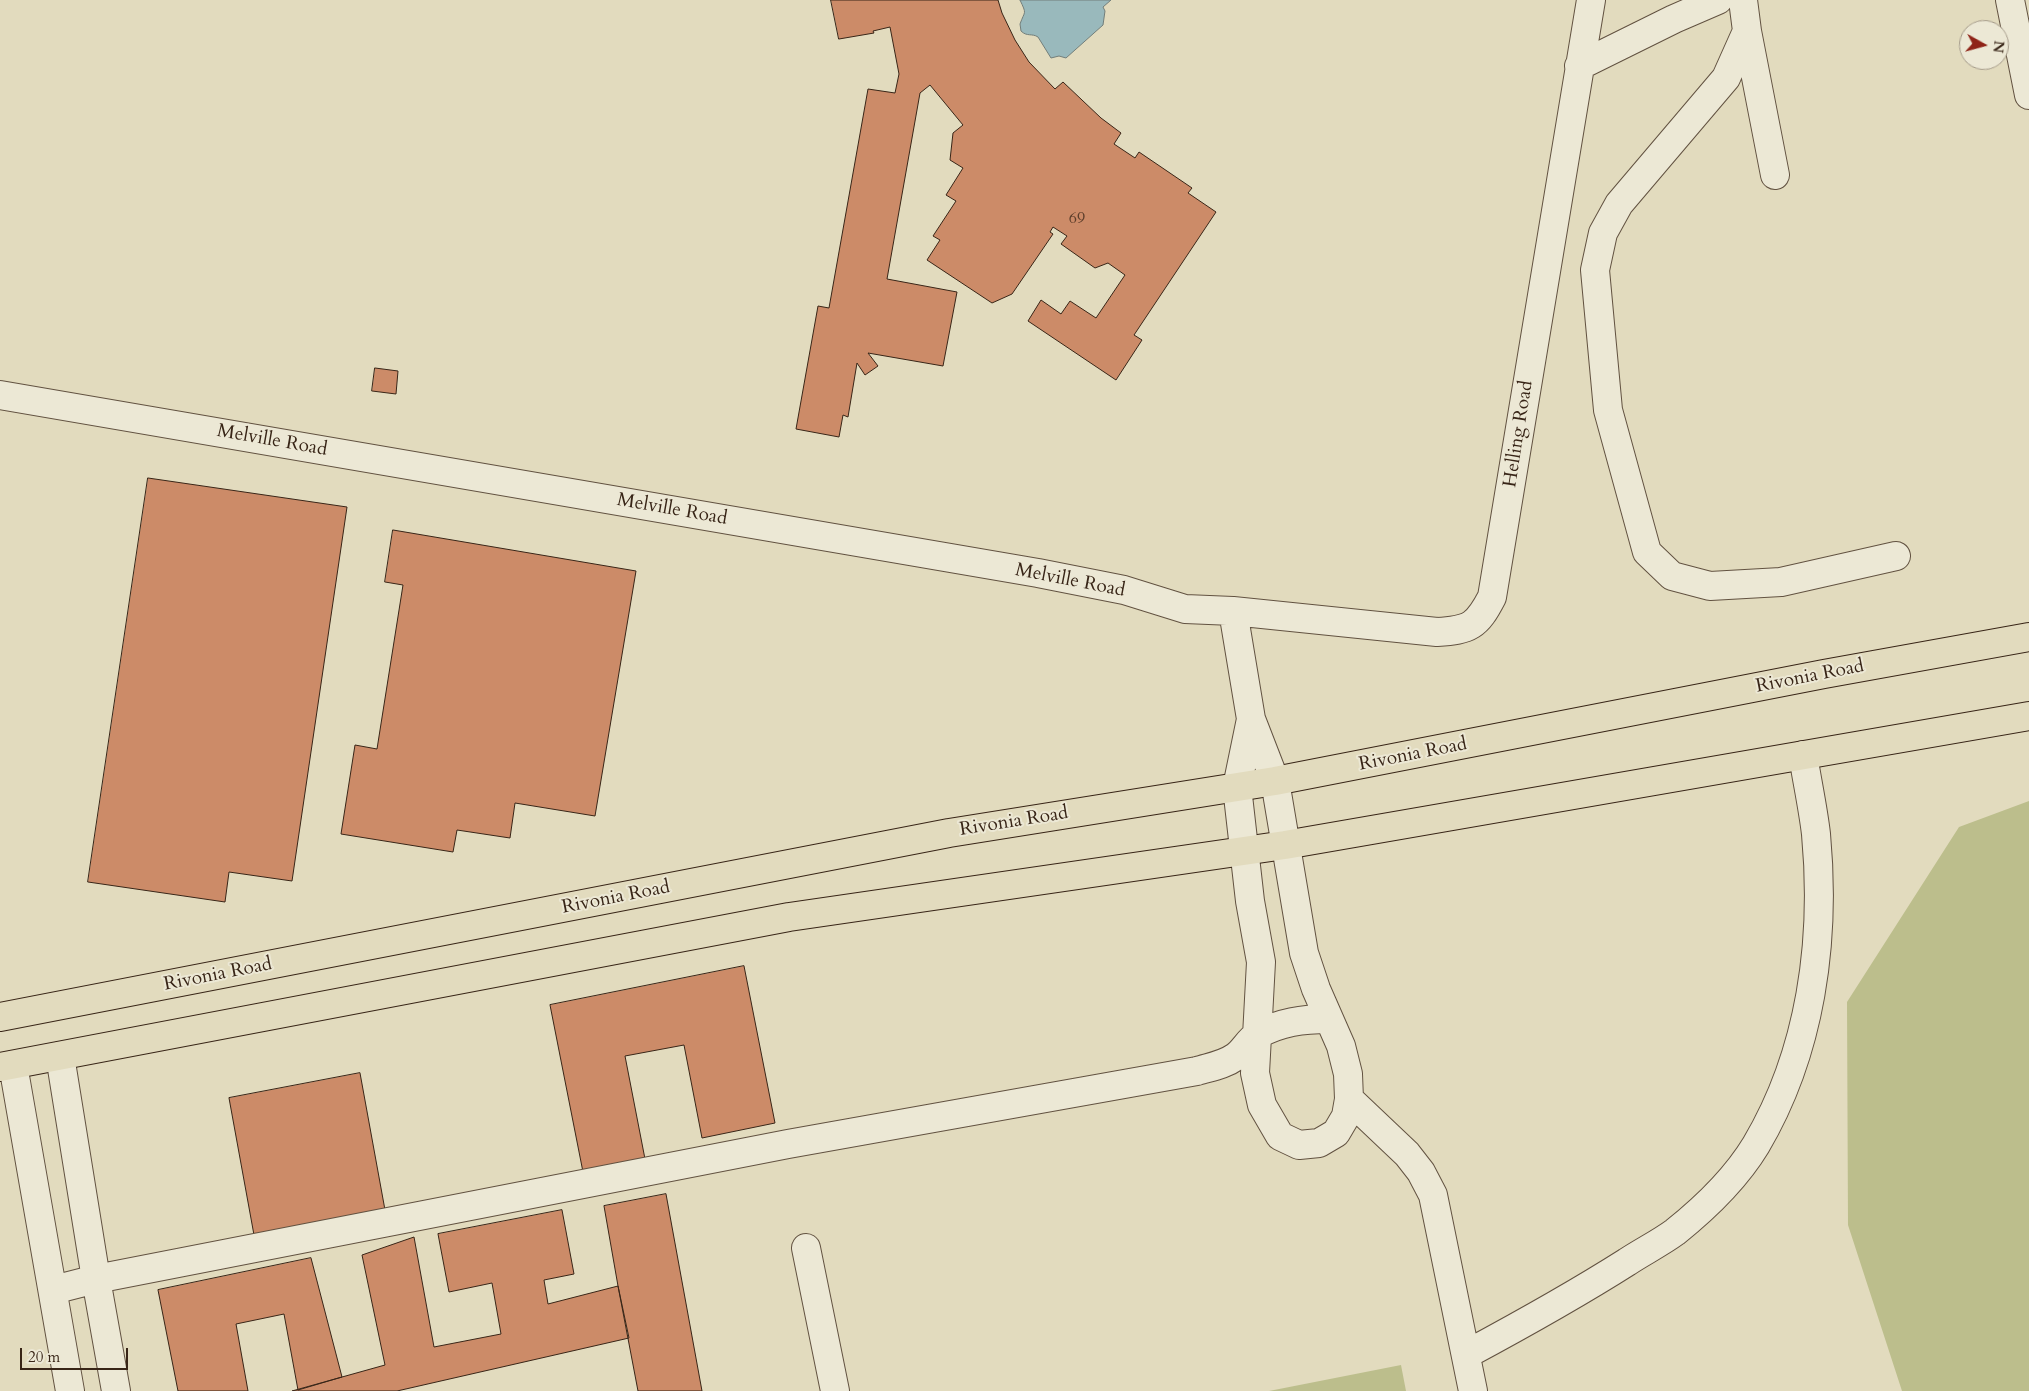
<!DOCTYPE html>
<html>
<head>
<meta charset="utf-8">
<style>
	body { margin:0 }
	#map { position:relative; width:2029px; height:1391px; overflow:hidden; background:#e2dbbe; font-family:Cardo,serif }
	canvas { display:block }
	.north { position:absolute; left:1959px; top:20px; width:50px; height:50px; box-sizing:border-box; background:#ece8d5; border:1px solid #a49a89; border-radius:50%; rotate:97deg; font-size:14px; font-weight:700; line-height:20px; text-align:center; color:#382517 }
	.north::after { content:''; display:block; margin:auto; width:18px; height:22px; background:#8f2418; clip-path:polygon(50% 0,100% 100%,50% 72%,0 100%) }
	.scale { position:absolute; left:20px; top:1348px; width:108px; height:22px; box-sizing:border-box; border:2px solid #382517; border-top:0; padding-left:6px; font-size:15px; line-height:18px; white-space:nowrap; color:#382517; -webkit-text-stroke:4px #ece8d5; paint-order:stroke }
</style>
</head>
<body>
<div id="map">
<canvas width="2029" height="1391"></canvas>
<div class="north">N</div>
<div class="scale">20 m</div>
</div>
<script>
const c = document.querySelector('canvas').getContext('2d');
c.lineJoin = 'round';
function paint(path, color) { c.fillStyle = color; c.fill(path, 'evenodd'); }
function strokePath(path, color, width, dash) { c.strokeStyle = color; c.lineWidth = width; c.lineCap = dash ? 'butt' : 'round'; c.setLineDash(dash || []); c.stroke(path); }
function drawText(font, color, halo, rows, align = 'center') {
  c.font = font + ' Cardo,serif'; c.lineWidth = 4; c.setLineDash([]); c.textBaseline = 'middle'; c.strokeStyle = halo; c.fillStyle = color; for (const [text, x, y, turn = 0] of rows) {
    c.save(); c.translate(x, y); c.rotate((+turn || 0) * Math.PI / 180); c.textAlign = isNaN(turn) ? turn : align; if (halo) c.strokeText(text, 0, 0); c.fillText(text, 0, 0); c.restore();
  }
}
paint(new Path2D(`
	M2029,801v590h-127l-54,-166 -1,-223 112,-175z
	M1401,1365l5,26h-137z`), '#bcbe8c');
const water = new Path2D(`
	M1020,0h91l-8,7 2,4 -2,14 -37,33 -7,-2 -8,2 -13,-21c-6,-4 -11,0 -17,-6l-1,-7c5,-14 7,-9 0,-24z`);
paint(water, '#99b9bc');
strokePath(water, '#727e7a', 1);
const building = new Path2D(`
	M831,0h167l4,13 13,27 14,22 26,27 8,-7 38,36 20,15 -7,11 21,14 4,-6 53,36 -4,5 28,19 -82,123 8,5 -26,40 -88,-59 13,-21 20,14 9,-13 26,17 29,-43 -17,-12 -13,5 -34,-24 6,-8 -14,-9 -3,5 3,2 -41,60 -20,9 -65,-43 13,-20 -7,-4 23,-35 -10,-6 17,-27 -13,-8 3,-27 10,-8 -33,-40 -10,8 -33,186 70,13 -14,74 -75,-13 10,13 -13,9 -8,-12 -9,54 -5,-2 -4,22 -43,-8 22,-123 11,2 39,-219 27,4 4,-19 -9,-47 -17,4 1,2 -35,6z
	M375,368l23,3 -2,23 -24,-3z
	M148,478l199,29 -55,374 -63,-9 -4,30 -137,-20z
	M393,530l243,41 -41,245 -80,-13 -5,35 -53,-8 -4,22 -112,-18 14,-89 22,4 26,-164 -18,-3z
	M744,966l31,157 -73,15 -18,-93 -59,11 20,103 -62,13 -33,-167z
	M360,1073l25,137 -131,25 -25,-137z
	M666,1194l36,197h-64l-20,-105 -14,-80z
	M562,1210l12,64 -30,6 4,24 70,-18 11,52 -232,53h-105l93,-26 -23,-110 52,-18 20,110 67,-13 -9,-51 -43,9 -11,-58z
	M311,1258l31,119 -44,13 -14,-76 -48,10 12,67h-70l-20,-101z`);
paint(building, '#cc8b68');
strokePath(building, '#382517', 1);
const minor = new Path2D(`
	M1743,0l4,31 -21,47 -107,126 -16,29 -8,37 13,140 39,142 25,24 38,10 71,-4 115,-26
	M2010,0l19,95
	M1747,31l28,144
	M1579,66l95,-47 44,-19
	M0,395l1038,178 86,17 61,19 48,2 204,21c33,-2 40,-6 55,-35l99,-597
	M1233,611l18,108 24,62 29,172 12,36 25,57 7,28 1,25 -3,17 -10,17 -17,10 -20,2 -19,-9 -18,-31 -7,-32 6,-111 -11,-61 -13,-114 14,-68
	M60,1056l36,223 20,112
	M13,1065l57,326
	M1349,1099l58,55 14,18 12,23 40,196
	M806,1248l29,143
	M53,1290l43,-11 692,-135 409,-73c13,-4 27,-6 38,-14 8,-5 13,-16 22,-22 23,-13 46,-16 72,-16
	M1467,1354c54,-29 108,-59 160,-92 15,-10 33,-19 48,-30 30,-24 61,-54 81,-87 55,-93 70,-204 60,-311 -3,-26 -9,-53 -13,-79`);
const major = new Path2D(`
	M0,1017l949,-184 326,-52 549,-107 205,-37
	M0,1067l789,-150 496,-72 744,-129`);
strokePath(minor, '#625241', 30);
strokePath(major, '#382517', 30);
strokePath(minor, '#ece8d5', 28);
strokePath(major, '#e2dbbe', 28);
drawText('16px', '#5d3e2b', null, [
	["69",1077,219]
]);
drawText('19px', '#382517', '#ece8d5', [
	["Helling Road",1519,434,-81],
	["Melville Road",272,441,10],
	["Melville Road",672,510,10],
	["Melville Road",1070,581,11],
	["Rivonia Road",1810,677,-11],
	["Rivonia Road",1413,755,-11],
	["Rivonia Road",1014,822,-9],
	["Rivonia Road",616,898,-11],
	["Rivonia Road",218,975,-11]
]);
</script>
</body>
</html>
